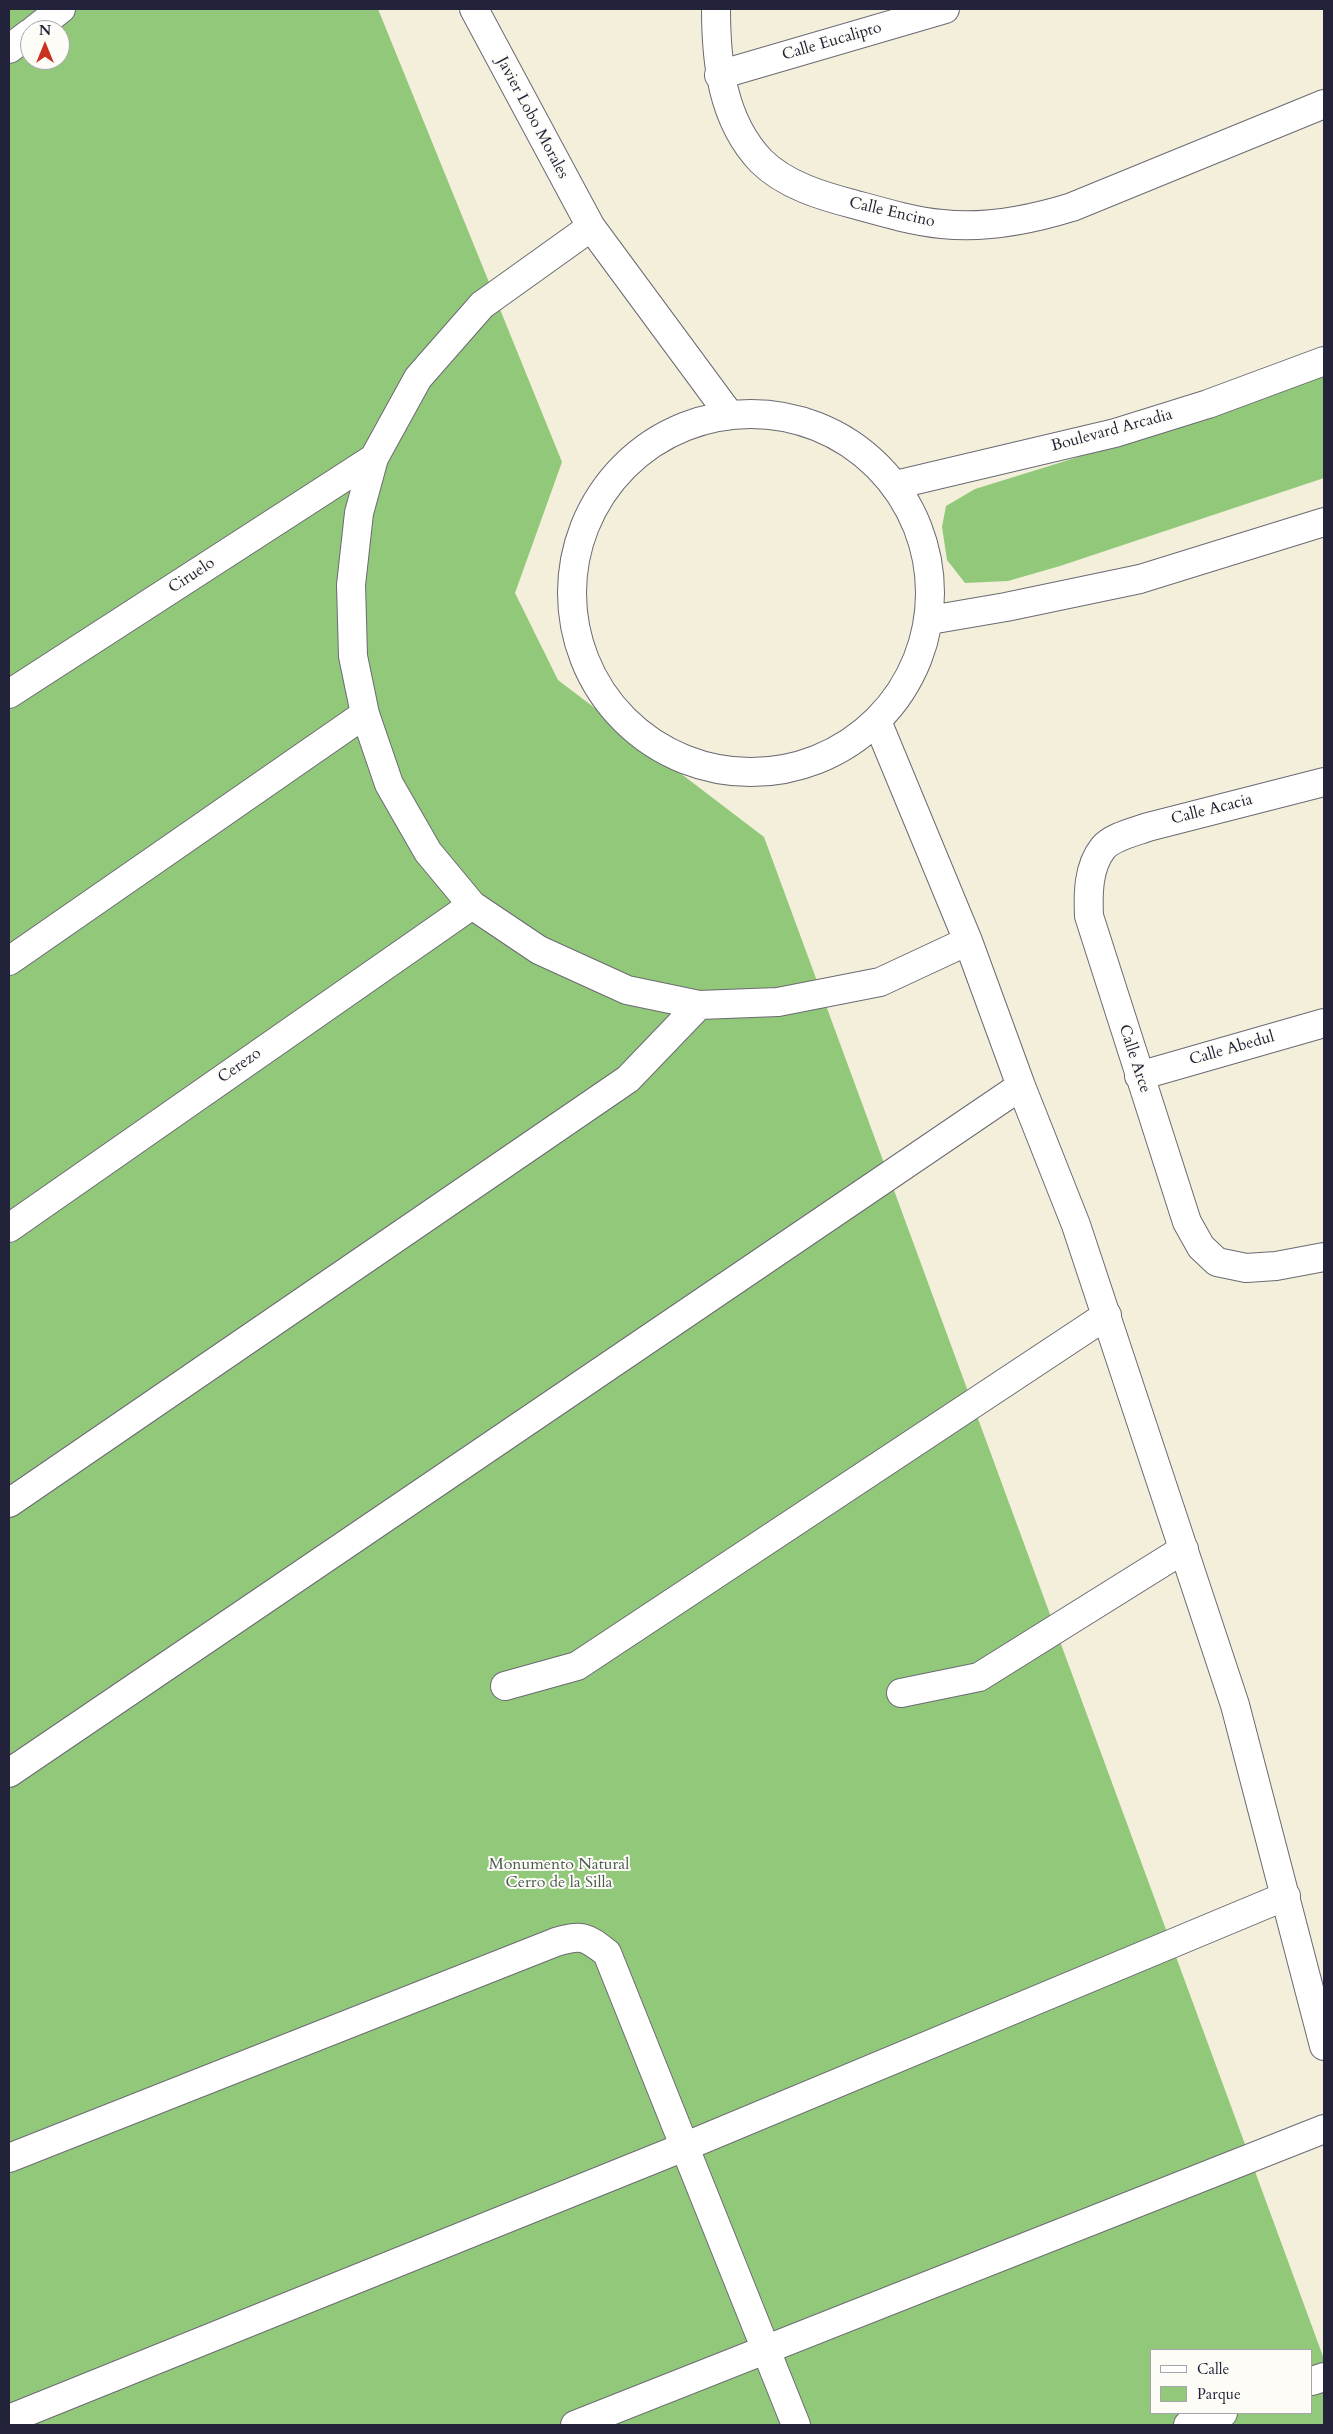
<!DOCTYPE html>
<html>
<head>
<meta charset="utf-8">
<style>
	body { margin:0 }
	#map { position:relative; width:1333px; height:2434px; overflow:hidden; background:#f3efdb; font-family:Cardo,serif }
	canvas { display:block }
	.frame { position:absolute; inset:0; border:10px solid #22223b; pointer-events:none }
	.legend { position:absolute; left:1150px; top:2349px; width:162px; height:65px; box-sizing:border-box; background:#fdfcf7; border:1px solid #a5a5ac; margin:0; padding:6px 9px; list-style:none; font-size:15px; color:#22223b }
	.legend li { display:flex; align-items:center; gap:10px; height:25px }
	.legend b { width:25px; border:1px solid #a5a5ac }
	.north { position:absolute; left:20px; top:20px; width:50px; height:50px; box-sizing:border-box; background:#fdfcf7; border:1px solid #a5a5ac; border-radius:50%; rotate:0deg; font-size:14px; font-weight:700; line-height:20px; text-align:center; color:#22223b }
	.north::after { content:''; display:block; margin:auto; width:18px; height:22px; background:#c8321e; clip-path:polygon(50% 0,100% 100%,50% 72%,0 100%) }
</style>
</head>
<body>
<div id="map">
<canvas width="1333" height="2434"></canvas>
<div class="frame"></div>
<ul class="legend">
<li><b style="height:6px;background:#fff"></b>Calle</li>
<li><b style="height:14px;background:#92c87a"></b>Parque</li>
</ul>
<div class="north">N</div>
</div>
<script>
const c = document.querySelector('canvas').getContext('2d');
c.lineJoin = 'round';
function paint(path, color) { c.fillStyle = color; c.fill(path, 'evenodd'); }
function strokePath(path, color, width, dash) { c.strokeStyle = color; c.lineWidth = width; c.lineCap = dash ? 'butt' : 'round'; c.setLineDash(dash || []); c.stroke(path); }
function drawText(font, color, halo, rows, align = 'center') {
  c.font = font + ' Cardo,serif'; c.lineWidth = 4; c.setLineDash([]); c.textBaseline = 'middle'; c.strokeStyle = halo; c.fillStyle = color; for (const [text, x, y, turn = 0] of rows) {
    c.save(); c.translate(x, y); c.rotate((+turn || 0) * Math.PI / 180); c.textAlign = isNaN(turn) ? turn : align; if (halo) c.strokeText(text, 0, 0); c.fillText(text, 0, 0); c.restore();
  }
}
paint(new Path2D(`
	M9,9h369l184,453 -47,131 43,87 206,157 560,1522v66h-1315zM30,30h30v30h-30zM1152,2350h160v63h-160z
	M1324,376v102l-264,88 -52,15 -43,2 -18,-23 -5,-33 4,-21 29,-17 187,-58z`), '#92c87a');
const minor = new Path2D(`
	M474,9l117,218 138,187
	M716,9c0,53 6,111 45,152 24,24 61,35 92,43 29,8 59,17 89,20 44,5 88,-4 130,-17l252,-103
	M34,30l27,-21
	M9,49l21,-16
	M719,75l226,-66
	M591,227l-109,78 -64,73 -44,80 -15,55 -8,72 2,71 12,58 24,70 39,68 44,53 67,45 88,40 72,15 79,-3 102,-20 88,-41
	M9,694l365,-236
	M877,721l91,220 53,145 55,139 159,480 89,341
	M1324,782l-176,45c-14,5 -36,10 -45,21 -15,19 -15,46 -14,68l98,306 14,25 16,15 29,6 30,-2 48,-9
	M9,961l356,-247
	M1139,1076l185,-53
	M9,1228l463,-323
	M9,1503l619,-424 71,-74
	M505,1686l72,-20 530,-351
	M901,1693l78,-16 205,-128
	M9,1773l1012,-687
	M9,2158l547,-216c27,-8 30,-5 51,11l189,472
	M1312,2381l12,-4
	M9,2419l675,-272 602,-251
	M575,2425l749,-296
	M1188,2425l35,-12`);
const tertiary = new Path2D(`
	M572 593a179 179 0 1 1 358 0a179 179 0 1 1-358 0Z
	M895,485l220,-52 93,-29 116,-43
	M930,620l76,-13 134,-28 184,-57`);
strokePath(minor, '#6b6a73', 30);
strokePath(tertiary, '#6b6a73', 30);
strokePath(minor, '#fff', 28);
strokePath(tertiary, '#fff', 28);
drawText('16px', '#22223b', '#fdfcf7', [
	["Calle Eucalipto",832,42,-16],
	["Javier Lobo Morales",532,118,62],
	["Calle Encino",892,213,13],
	["Boulevard Arcadia",1112,431,-15],
	["Ciruelo",192,576,-33],
	["Calle Acacia",1212,810,-14],
	["Calle Abedul",1232,1049,-16],
	["Calle Arce",1134,1059,72],
	["Cerezo",240,1066,-35]
]);
drawText('16px', '#495c51', '#fdfcf7', [
	["Monumento Natural",559,1865],
	["Cerro de la Silla",559,1883]
]);
</script>
</body>
</html>
